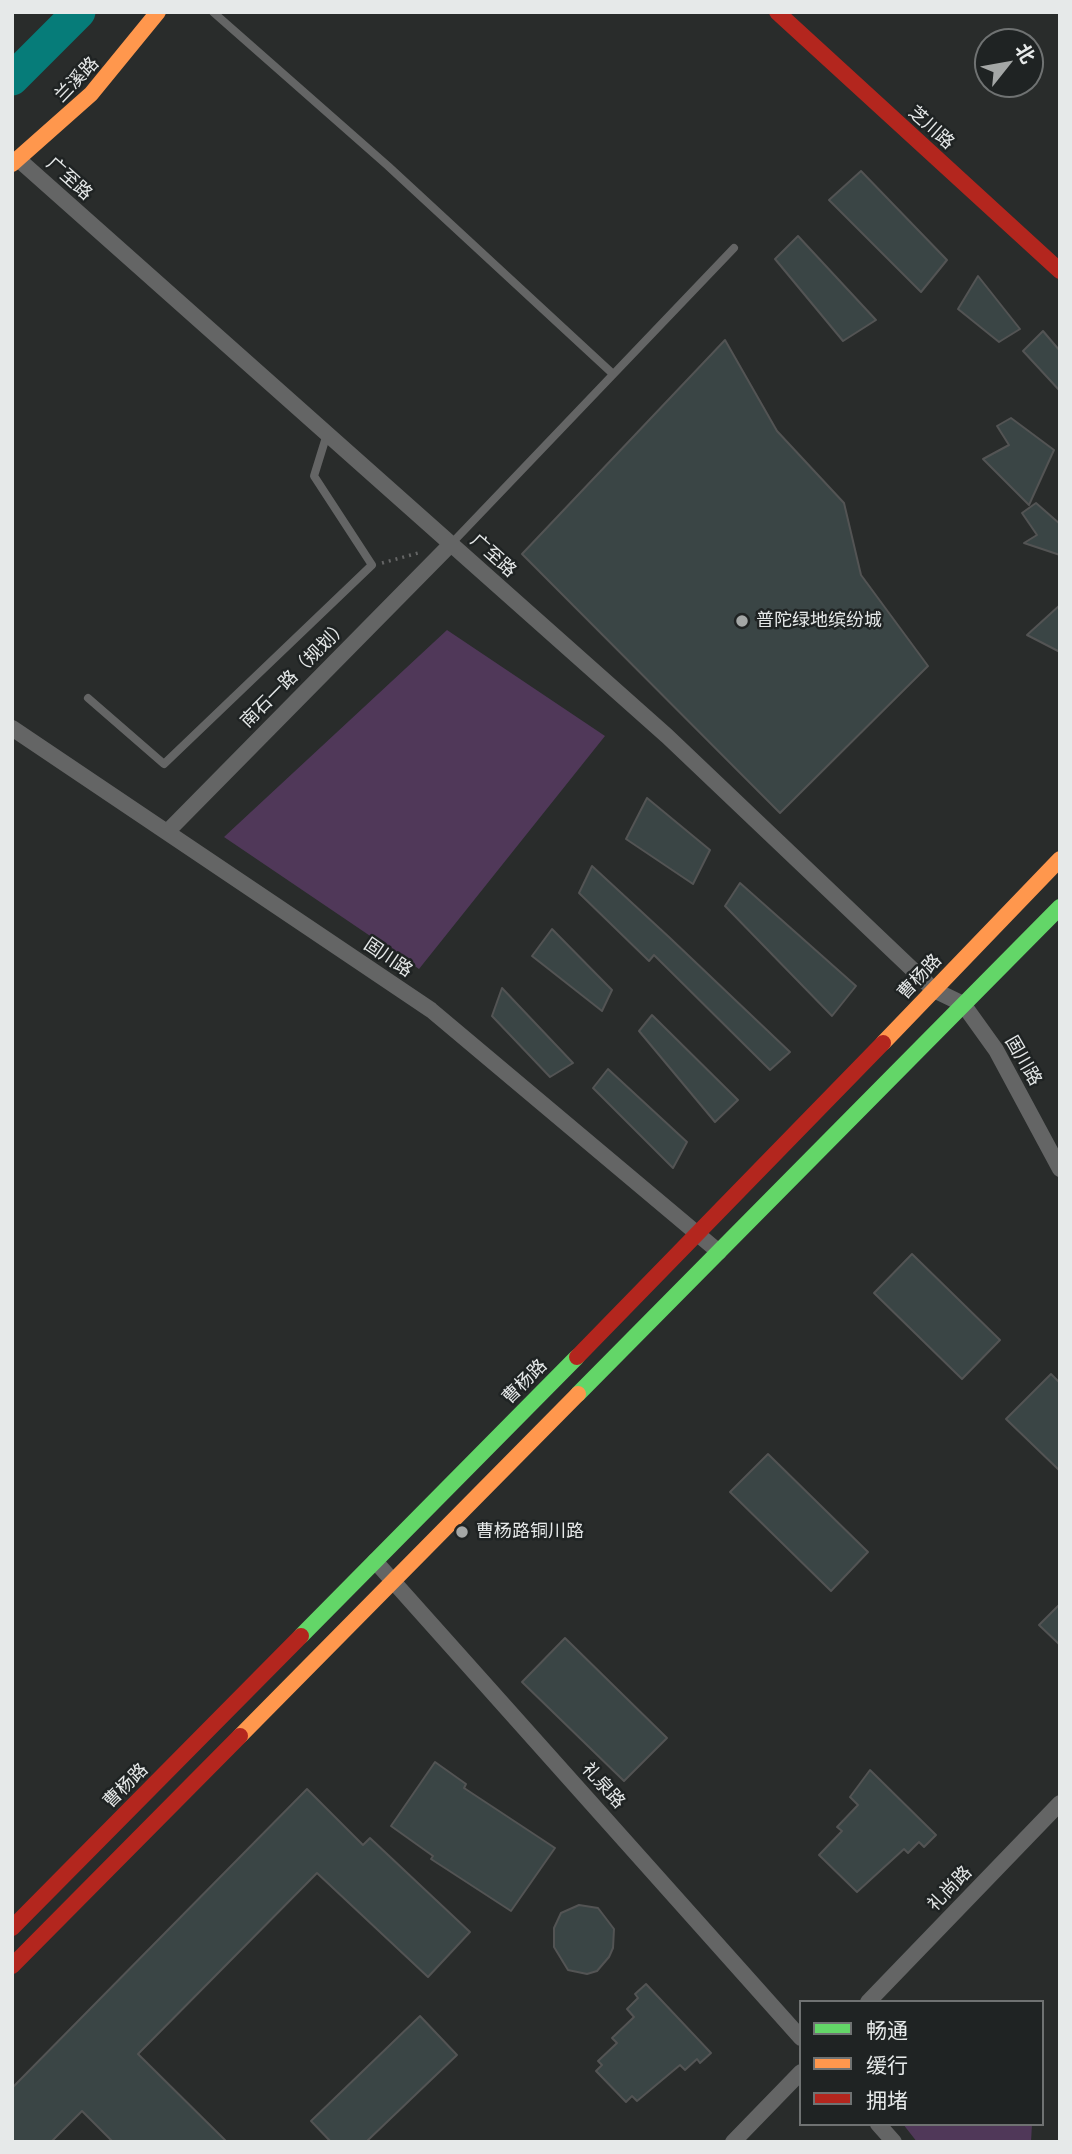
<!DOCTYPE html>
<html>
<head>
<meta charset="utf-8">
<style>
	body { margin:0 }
	#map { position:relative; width:1072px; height:2154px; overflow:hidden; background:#292c2b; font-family:"Open Sans","Noto Sans SC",sans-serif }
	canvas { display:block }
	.frame { position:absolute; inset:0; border:14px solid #e6e9e9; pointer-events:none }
	.legend { position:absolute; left:799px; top:2000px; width:245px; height:126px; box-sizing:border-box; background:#1f2323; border:2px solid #6f7272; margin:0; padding:9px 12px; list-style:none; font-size:21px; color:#e6e9e9 }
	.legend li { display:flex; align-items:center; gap:14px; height:35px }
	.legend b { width:35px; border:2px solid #6f7272 }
	.north { position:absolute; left:974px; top:28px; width:70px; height:70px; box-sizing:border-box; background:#1f2323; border:2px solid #6f7272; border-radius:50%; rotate:59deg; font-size:19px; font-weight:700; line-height:28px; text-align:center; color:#e6e9e9 }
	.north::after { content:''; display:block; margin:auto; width:24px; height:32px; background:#a4a7a6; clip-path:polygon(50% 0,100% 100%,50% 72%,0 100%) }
</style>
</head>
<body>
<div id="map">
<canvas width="1072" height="2154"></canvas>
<div class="frame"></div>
<ul class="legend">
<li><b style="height:9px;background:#63d668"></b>畅通</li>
<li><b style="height:9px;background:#ff974d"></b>缓行</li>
<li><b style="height:9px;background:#b3261e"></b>拥堵</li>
</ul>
<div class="north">北</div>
</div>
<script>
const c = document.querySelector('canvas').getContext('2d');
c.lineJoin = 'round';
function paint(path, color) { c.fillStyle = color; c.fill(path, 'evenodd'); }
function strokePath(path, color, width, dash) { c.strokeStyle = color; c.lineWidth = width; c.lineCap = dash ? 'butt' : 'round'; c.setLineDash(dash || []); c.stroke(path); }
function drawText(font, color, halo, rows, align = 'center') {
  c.font = font + ' "Open Sans","Noto Sans SC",sans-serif'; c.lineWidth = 5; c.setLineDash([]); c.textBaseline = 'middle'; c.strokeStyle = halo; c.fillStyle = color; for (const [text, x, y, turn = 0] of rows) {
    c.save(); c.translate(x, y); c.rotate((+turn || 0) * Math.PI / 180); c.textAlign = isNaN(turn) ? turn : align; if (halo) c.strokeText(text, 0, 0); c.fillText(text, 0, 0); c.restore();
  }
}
paint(new Path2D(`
	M447,630l158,106 -186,233 -195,-132z
	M903,2124h129l-1,18h-114z`), '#503859');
strokePath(new Path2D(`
	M12,79l67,-67`), '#067c79', 33);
const building = new Path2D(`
	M861,171l86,89 -26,32 -92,-92z
	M798,236l78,84 -33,21 -68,-82z
	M978,276l42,53 -21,13 -41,-33z
	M1043,331l17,20v40l-37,-40z
	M725,340l52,91 67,72 17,72 67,91 -148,147 -258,-259z
	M1011,418l43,32 -25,55 -46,-46 26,-14 -12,-19z
	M1036,503l24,21v31l-36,-12 13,-8 -15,-22z
	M1060,605v47l-33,-17z
	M647,798l63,52 -17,34 -67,-45z
	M592,866l78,72 120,114 -20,18 -116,-115 -5,6 -70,-68z
	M740,883l116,103 -24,30 -107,-110z
	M552,929l60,61 -10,21 -70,-55z
	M502,988l71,75 -23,14 -58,-61z
	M652,1015l86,85 -23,22 -76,-91z
	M608,1069l79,73 -14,26 -80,-80z
	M912,1254l88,86 -38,39 -88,-86z
	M1051,1374l9,9v88l-54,-52z
	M768,1454l100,98 -37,39 -101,-99z
	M1060,1604v41l-21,-20z
	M565,1638l102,100 -43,43 -102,-99z
	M435,1762l31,22 -2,4 91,60 -44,63 -80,-52 2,-3 -42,-30z
	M870,1770l66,65 -12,12 -5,-5 -11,11 -4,-4 -47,43 -38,-37 23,-24 -5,-4 21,-22 -8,-8z
	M307,1789l56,56 7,-7 100,94 -42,45 -111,-104 -179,181 89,88h-114l-31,-31 -31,31h-39v-54z
	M579,1905l19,3 16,21 -1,19 -4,9 -12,14 -10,3 -19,-4 -14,-23v-19l7,-15z
	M646,1984l65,69 -11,10 -3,-4 -12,11 -5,-5 -43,36 -5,-5 -6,6 -30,-31 6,-6 -4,-4 19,-18 -5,-5 22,-21 -7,-8 11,-11 -3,-4z
	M420,2016l37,39 -91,87h-35l-20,-21z`);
paint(building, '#3a4545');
strokePath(building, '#535454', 2);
strokePath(new Path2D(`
	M382,563l36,-10`), '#646565', 3.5, [2, 5]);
strokePath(new Path2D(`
	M213,12l175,154 225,208
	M451,544l283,-296
	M88,698l76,66 208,-199 -58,-89 13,-42`), '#646565', 8);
strokePath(new Path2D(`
	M18,159l649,577 267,254 29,14 33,46 64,119
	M12,728l419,282 288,242
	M167,832l284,-288
	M375,1561l426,477
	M868,2002l192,-199
	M878,2124l16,18
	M733,2142l68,-70`), '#646565', 16);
strokePath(new Path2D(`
	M578,1394l482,-487
	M301,1636l276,-279`), '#63d668', 16);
strokePath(new Path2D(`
	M12,164l79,-70 67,-82
	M883,1043l177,-184
	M240,1736l338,-342`), '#ff974d', 16);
strokePath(new Path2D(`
	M777,12l283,259
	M577,1357l306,-314
	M12,1928l289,-292
	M12,1966l228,-230`), '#b3261e', 16);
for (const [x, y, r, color] of [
	[742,621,7,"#a4a7a6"],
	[462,1532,7,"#a4a7a6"]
]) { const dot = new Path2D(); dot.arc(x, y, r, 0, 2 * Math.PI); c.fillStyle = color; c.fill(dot); strokePath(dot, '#1f2323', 2.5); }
drawText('18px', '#e6e9e9', '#1f2323', [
	["兰溪路",77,80,-46],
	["芝川路",931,128,42],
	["广至路",69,179,42],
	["广至路",493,556,42],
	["南石一路（规划）",295,674,-45],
	["固川路",388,958,34],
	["曹杨路",920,977,-47],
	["固川路",1023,1061,60],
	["曹杨路",525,1382,-45],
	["曹杨路",126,1786,-45],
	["礼泉路",603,1786,48],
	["礼尚路",950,1889,-46]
]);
drawText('18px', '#e6e9e9', '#1f2323', [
	["普陀绿地缤纷城",756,621],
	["曹杨路铜川路",476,1532]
], 'left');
</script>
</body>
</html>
